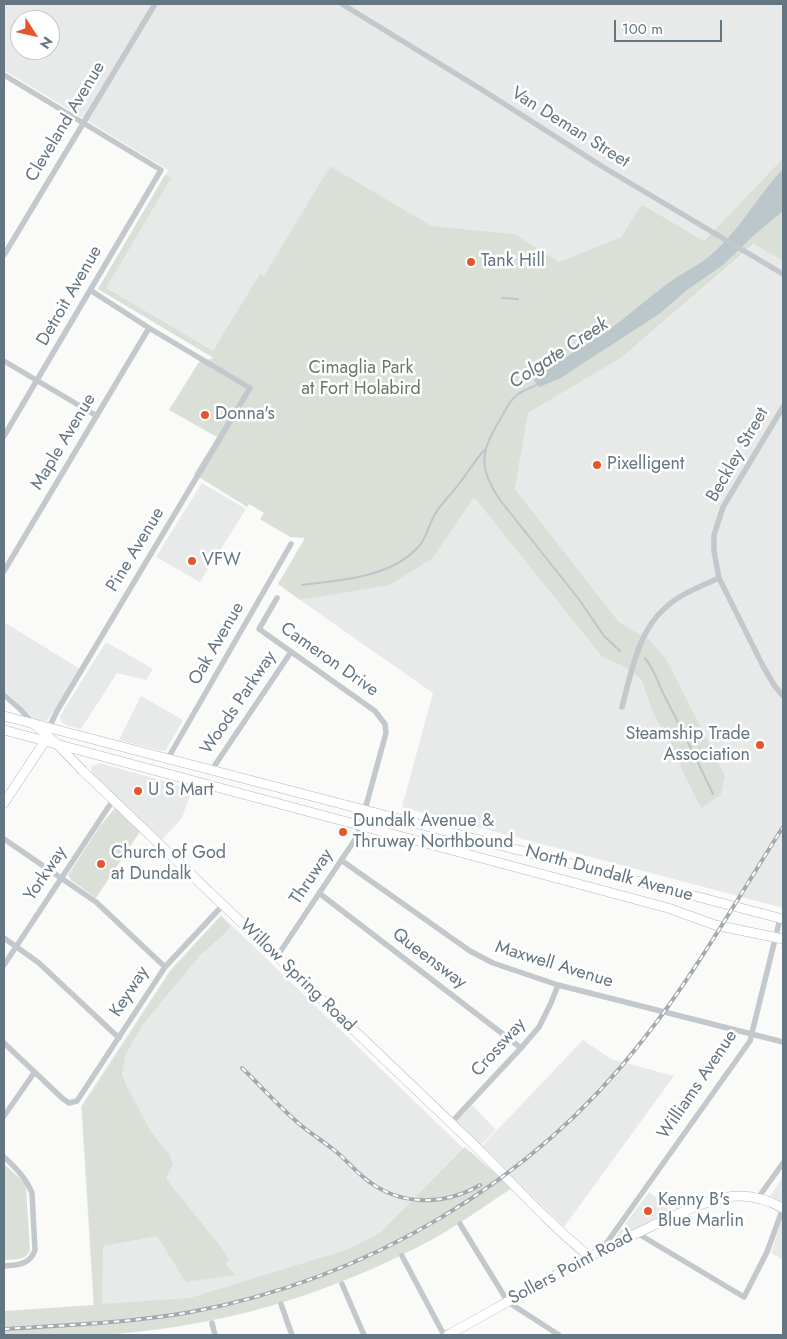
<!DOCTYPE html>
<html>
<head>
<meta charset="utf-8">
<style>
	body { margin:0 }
	#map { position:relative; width:787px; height:1339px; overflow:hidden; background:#fafaf8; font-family:Jost,sans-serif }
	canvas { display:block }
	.frame { position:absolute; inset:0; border:5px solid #657683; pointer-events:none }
	.north { position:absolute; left:10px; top:10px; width:50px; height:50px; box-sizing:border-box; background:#fff; border:1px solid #c1c8cd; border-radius:50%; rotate:125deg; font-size:14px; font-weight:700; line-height:20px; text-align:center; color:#657683 }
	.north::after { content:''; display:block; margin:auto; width:18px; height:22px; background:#e4572e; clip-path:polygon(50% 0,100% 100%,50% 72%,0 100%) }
	.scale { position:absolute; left:614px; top:20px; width:108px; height:22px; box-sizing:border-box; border:2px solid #657683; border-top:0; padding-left:6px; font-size:15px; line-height:18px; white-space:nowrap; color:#657683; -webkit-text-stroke:4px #fff; paint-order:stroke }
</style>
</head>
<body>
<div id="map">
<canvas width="787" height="1339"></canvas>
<div class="frame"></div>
<div class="north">N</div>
<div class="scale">100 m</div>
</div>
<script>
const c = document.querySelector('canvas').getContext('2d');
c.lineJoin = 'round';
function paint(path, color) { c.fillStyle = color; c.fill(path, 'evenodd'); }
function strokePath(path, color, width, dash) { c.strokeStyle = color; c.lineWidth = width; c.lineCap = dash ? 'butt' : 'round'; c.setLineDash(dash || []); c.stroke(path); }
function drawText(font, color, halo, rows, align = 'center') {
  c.font = font + ' Jost,sans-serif'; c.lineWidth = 5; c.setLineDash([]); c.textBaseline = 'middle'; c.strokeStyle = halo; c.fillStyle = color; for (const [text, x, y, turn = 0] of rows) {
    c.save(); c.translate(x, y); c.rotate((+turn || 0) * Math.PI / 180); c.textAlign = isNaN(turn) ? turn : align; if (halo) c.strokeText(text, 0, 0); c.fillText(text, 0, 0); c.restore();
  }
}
paint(new Path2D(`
	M4,4h779v154l-79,83 -61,-37 -22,33 -62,25 -44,-28 -83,-8 -102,-60 -115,193 -117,-70 70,-119 -164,-100zM20,20h30v30h-30z
	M755,244l28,17v647l-381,-101 31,-114 -133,-93 89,-16 43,-25 42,-63 129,162 18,7 20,14 11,31 49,98 20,-13 4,-19 -93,-145 -13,-9 -104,-133 13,-76 93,-55z
	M202,483l44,26 -46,73 -44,-25z
	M4,622l76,47 -33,52 -12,-1 -31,-30z
	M106,642l47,27 -7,11 -29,-7 -36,56 -13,-3 -7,-4 -1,-6z
	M141,696l42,24 -17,30 -4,1 -43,-11z
	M99,763l93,26 -10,29 -20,22 -70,-66 -1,-7z
	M221,915l270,260 -100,59 -173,62 -124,16 -13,-206 89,-136z
	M583,1040l28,19 63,17 -110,151 -82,-81z
	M472,1105l24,25 -16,16 -23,-22v-4z
	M783,1177v25l-13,-6z
	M649,1192l26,20 -55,27 -3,-4z
	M783,1215v45l-12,-7z`), '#e8e9e9');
paint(new Path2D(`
	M783,158v103l-29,-17 -133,114 -93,55 -13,76 104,133 31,19 16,18 59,117 -4,19 -20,13 -49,-98 -11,-31 -20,-14 -18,-7 -129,-161 -42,62 -43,26 -89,15 -22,-16 27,-46 -15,-1 -30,-18 4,-6 -15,-9 -2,3 -53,-33 23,-37 -48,-27 30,-48 15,-4 -116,-69 67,-114 6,3 -65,110 107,63 47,-77 4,2 66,-110 102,60 83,8 44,28 62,-25 21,-33 62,37z
	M115,808h2l24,22 -45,68 -25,-18 -3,-5 32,-49z
	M221,916l10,10 -10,11 -20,17 -58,70 -17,29 -4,21 4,11 25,47 18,22 4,10 -7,15 58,72 5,9 -4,4 11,11 -50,7 -29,-46 -54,10 -1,58 88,-6 159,-49 31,-16 85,-86 47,41c-26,17 -52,36 -79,51 -106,57 -214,89 -335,96 -31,2 -63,0 -94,0v-24l90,-6 -12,-198 88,-135z
	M4,1164l21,19 1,5 4,62c-4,11 -16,9 -26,10z`), '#dadfd7');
paint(new Path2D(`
	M783,169v42l-30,25 -30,29 -36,25 -28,24 -100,65 -20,8 -5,-7c23,-19 49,-33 73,-49 23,-16 44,-36 67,-52 12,-8 27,-15 38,-25 29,-25 45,-58 71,-85z`), '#bbc7cb');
strokePath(new Path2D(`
	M502,298l16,1
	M538,384c-7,4 -15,6 -21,11 -7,5 -12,15 -16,23 -20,33 -24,48 -1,82l78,98 26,38 16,15
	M302,585c39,-5 90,-7 118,-40 8,-10 9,-23 17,-34 6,-9 15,-18 22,-27 8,-11 16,-23 25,-34
	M645,658c9,11 12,22 18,35 17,33 34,67 50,101`), '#bbc7cb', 2);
const secondary = new Path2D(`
	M34,724l23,20 26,27c130,123 258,247 387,370 40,39 77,81 120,116
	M4,803l41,-62 2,-6
	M448,1335c67,-37 133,-76 202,-108 25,-12 51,-25 78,-30 19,-3 38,2 55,11`);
const primary = new Path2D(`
	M4,716l779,203
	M4,730l664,178 47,17 68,14`);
strokePath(secondary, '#b3babf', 10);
strokePath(primary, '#b5babe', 10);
strokePath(new Path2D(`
	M342,4l142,87 119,76 180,107
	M4,75l157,95 -157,266
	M4,255l151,-251
	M4,361l93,55
	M783,407l-60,100 -9,28v16l5,27 44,88 11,19 9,11
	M4,571l145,-243
	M4,695l16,14 13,14
	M622,707c9,-33 16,-76 43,-99 15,-14 36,-22 54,-30
	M49,728l8,-17 193,-323 -101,-60 -59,-38
	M167,760l124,-216
	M211,771l80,-119
	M4,839l92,63 69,65
	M341,860l129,91 23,12 65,22 225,57
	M319,893l202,155
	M4,938l35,25 80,75
	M276,958l82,-123 28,-102 -1,-9 -10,-13 -116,-82 18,-31
	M4,965l109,-165
	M4,1043l58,55 7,5 8,-2 88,-134 58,-62
	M4,1116l30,-43
	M450,1124l71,-76 18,-21 12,-24 7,-18
	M4,1157c12,11 22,21 28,36l3,57c-5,15 -18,15 -31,16
	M758,1198l25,-35
	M460,1224l48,78 51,33
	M637,1233l107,64 23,-45 16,-44
	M603,1248l147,-207 30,-122
	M402,1256l42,79
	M342,1284l22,51
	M281,1304l11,31
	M212,1323l3,12`), '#c3c8cc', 5.5);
strokePath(secondary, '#fff', 9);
strokePath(primary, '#fff', 9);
const rail = new Path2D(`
	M242,1068c20,19 39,41 61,59 10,8 21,15 31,23 13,10 23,24 37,33 32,23 75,22 109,2
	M4,1329c62,-4 125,-6 187,-17 176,-33 341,-129 451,-271 53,-67 95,-142 141,-214`);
strokePath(rail, '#a2aab0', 4);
strokePath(rail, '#fff', 2, [5.5]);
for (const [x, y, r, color] of [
	[471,262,5,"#e4572e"],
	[205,415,5,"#e4572e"],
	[597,465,5,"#e4572e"],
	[192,561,5,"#e4572e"],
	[760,745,5,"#e4572e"],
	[138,791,5,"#e4572e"],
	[343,832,5,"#e4572e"],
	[101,864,5,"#e4572e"],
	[648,1211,5,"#e4572e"]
]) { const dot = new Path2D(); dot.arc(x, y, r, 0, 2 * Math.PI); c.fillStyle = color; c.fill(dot); strokePath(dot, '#fff', 2); }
drawText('18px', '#657683', '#fff', [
	["Cleveland Avenue",66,122,-59],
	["Van Deman Street",570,128,32],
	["Detroit Avenue",70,296,-60],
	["Maple Avenue",64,442,-59],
	["Beckley Street",738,455,-60],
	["Pine Avenue",136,550,-59],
	["Oak Avenue",217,644,-60],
	["Cameron Drive",329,660,35],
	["Woods Parkway",239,703,-56],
	["Yorkway",46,874,-56],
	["North Dundalk Avenue",609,874,15],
	["Thruway",312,877,-56],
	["Queensway",429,959,37],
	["Maxwell Avenue",554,965,17],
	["Willow Spring Road",297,976,44],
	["Keyway",130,992,-57],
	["Crossway",499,1048,-48],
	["Williams Avenue",698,1085,-56],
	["Sollers Point Road",571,1268,-28]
]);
drawText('18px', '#657683', '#fff', [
	["Tank Hill",481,262],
	["Donna's",215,415],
	["Pixelligent",607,465],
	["VFW",202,561],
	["Steamship Trade",750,735,"right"],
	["Association",750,756,"right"],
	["U S Mart",148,791],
	["Dundalk Avenue &",353,822],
	["Thruway Northbound",353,843],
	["Church of God",111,854],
	["at Dundalk",111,875],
	["Kenny B's",658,1201],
	["Blue Marlin",658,1222]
], 'left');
drawText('18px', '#687a64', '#fff', [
	["Cimaglia Park",361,369],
	["at Fort Holabird",361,390]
]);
drawText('italic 19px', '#60757c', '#fff', [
	["Colgate Creek",559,354,-33]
]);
</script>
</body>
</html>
